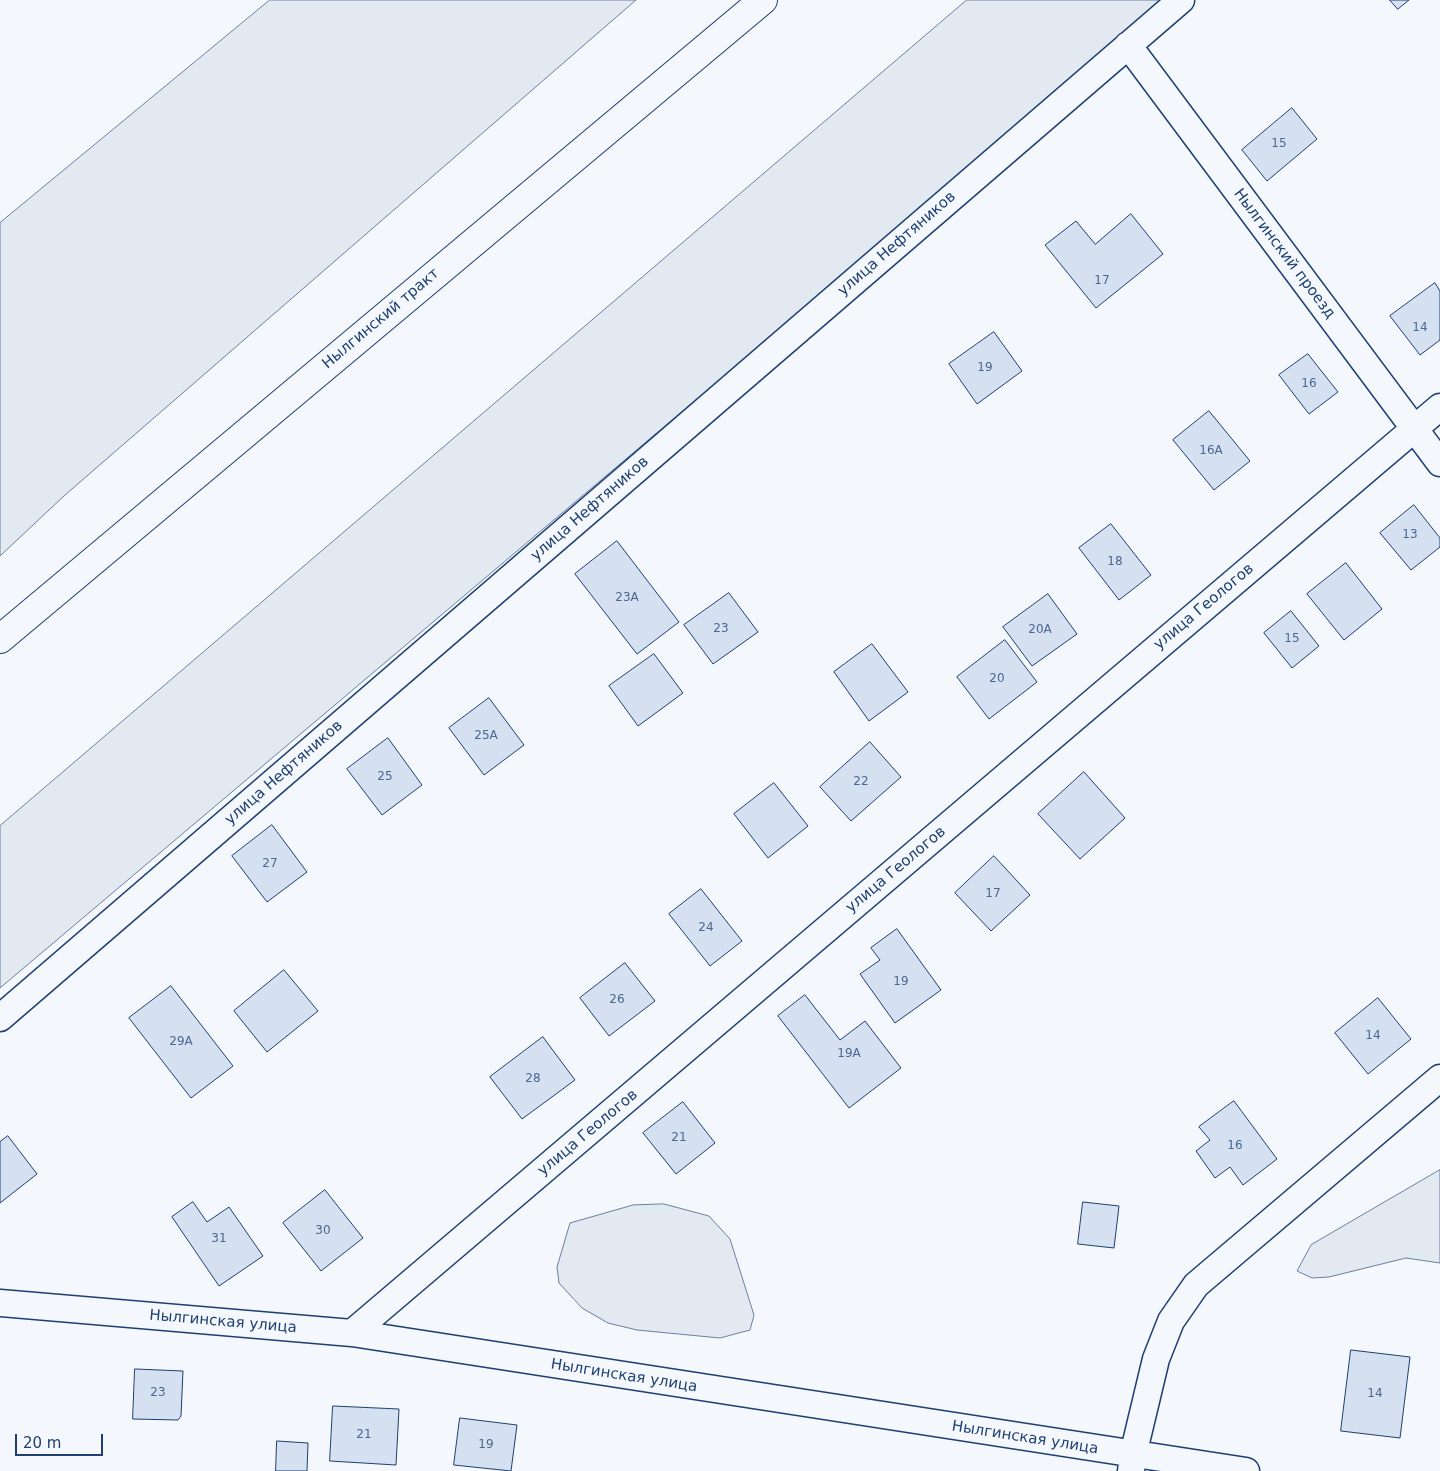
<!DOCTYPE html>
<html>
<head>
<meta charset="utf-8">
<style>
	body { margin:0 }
	#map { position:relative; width:1440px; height:1471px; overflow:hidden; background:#f4f7fb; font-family:"DejaVu Sans",sans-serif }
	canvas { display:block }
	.scale { position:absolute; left:15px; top:1434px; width:88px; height:22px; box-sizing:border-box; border:2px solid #1d3f73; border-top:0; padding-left:6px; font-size:15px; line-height:18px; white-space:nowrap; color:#1d3f73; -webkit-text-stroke:4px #f4f7fb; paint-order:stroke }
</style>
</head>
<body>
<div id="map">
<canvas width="1440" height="1471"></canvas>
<div class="scale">20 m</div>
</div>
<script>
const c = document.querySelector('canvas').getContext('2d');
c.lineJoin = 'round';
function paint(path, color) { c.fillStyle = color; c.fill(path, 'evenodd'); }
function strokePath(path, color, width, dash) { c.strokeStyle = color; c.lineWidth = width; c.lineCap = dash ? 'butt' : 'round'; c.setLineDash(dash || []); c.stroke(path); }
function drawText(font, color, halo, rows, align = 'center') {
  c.font = font + ' "DejaVu Sans",sans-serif'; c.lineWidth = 4; c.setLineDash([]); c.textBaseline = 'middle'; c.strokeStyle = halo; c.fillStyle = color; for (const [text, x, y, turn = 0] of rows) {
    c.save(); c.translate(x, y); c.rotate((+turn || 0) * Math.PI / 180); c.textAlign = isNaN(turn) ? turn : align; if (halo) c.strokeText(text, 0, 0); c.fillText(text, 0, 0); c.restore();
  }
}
const green = new Path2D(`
	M270,0h366l-571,495 -65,61v-333z
	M967,0h202l-1169,988v-162z
	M1440,1170v93l-34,-5 -77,19 -17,1 -15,-7 14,-26z
	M664,1204l45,12 21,23 24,76 -4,15 -30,8 -83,-8 -29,-7 -26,-15 -23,-25 -2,-16 13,-44 63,-18z`);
paint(green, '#e3e9f0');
strokePath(green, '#687fa3', 1);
const building = new Path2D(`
	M1390,0h19l-11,9z
	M1292,108l25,31 -50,42 -25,-31z
	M1131,214l32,40 -67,54 -51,-63 31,-24 19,23z
	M1435,283l5,8v49l-20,15 -30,-39z
	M994,332l28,39 -45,33 -28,-40z
	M1308,354l30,38 -29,22 -30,-39z
	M1209,411l41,50 -36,29 -41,-50z
	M1414,505l26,33v9l-29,23 -31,-37z
	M1111,524l40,51 -32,25 -40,-52z
	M617,541l62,81 -42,32 -62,-80z
	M1346,563l36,46 -38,31 -37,-46z
	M729,593l29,39 -45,32 -29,-39z
	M1048,594l29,40 -45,32 -29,-39z
	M1291,611l28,35 -27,22 -28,-35z
	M1005,640l32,42 -48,37 -32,-42z
	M872,644l36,48 -39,29 -35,-49z
	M654,654l29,39 -45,33 -29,-40z
	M489,698l35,47 -40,30 -35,-47z
	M388,738l34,47 -40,30 -35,-46z
	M870,742l31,35 -50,44 -31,-34z
	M1084,772l41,46 -45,41 -42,-45z
	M774,783l34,43 -40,32 -34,-44z
	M272,825l35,47 -40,30 -35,-46z
	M994,856l36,39 -39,36 -36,-38z
	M701,889l41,52 -32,25 -41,-52z
	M897,929l44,61 -46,33 -35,-49 20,-14 -9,-12z
	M625,963l30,38 -46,35 -29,-38z
	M284,970l34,41 -51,41 -33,-41z
	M171,986l62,80 -42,32 -62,-80z
	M805,995l35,45 25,-19 36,47 -52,40 -71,-92z
	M1378,998l33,41 -43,35 -33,-41z
	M543,1037l32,43 -53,39 -32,-42z
	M1234,1101l43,58 -34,26 -13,-18 -15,11 -19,-27 14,-11 -11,-13z
	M683,1102l32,41 -39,31 -33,-41z
	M8,1136l29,38 -37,29v-61z
	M325,1190l38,48 -42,33 -38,-48z
	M193,1202l14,20 22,-15 34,49 -44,30 -47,-69z
	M1083,1202l36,4 -5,42 -36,-4z
	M1351,1350l59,7 -10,81 -59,-7z
	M135,1369l48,2 -2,45 -3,4 -45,-1z
	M333,1406l66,3 -3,56 -66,-4z
	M460,1418l57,7 -6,46 -57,-6z
	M277,1441l31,2 -1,28h-31z`);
paint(building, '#d5e0f0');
strokePath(building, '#1d3f73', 1);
const street = new Path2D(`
	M1128,45l312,418
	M0,1018l1181,-1018
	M0,1303l352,30 894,138
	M352,1333l1088,-926
	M1131,1471l2,-16 23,-96 15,-38 25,-36 244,-207`);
const secondary = new Path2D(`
	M0,639l763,-639`);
strokePath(street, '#1d3f73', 29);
strokePath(secondary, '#1d3f73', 30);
strokePath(street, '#f4f7fb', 26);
strokePath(secondary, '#f4f7fb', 28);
drawText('12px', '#4b6792', null, [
	["15",1279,144],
	["17",1102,281],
	["14",1420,328],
	["19",985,368],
	["16",1309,384],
	["16А",1211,451],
	["13",1410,535],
	["18",1115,562],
	["23А",627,598],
	["23",721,629],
	["20А",1040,630],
	["15",1292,639],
	["20",997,679],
	["25А",486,736],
	["25",385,777],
	["22",861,782],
	["27",270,864],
	["17",993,894],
	["24",706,928],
	["19",901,982],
	["26",617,1000],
	["14",1373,1036],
	["29А",181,1042],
	["19А",849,1054],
	["28",533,1079],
	["21",679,1138],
	["16",1235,1146],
	["30",323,1231],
	["31",219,1239],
	["23",158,1393],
	["14",1375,1394],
	["21",364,1435],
	["19",486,1445]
]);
drawText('15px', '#1d3f73', '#f4f7fb', [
	["улица Нефтяников",897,244,-41],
	["Нылгинский проезд",1284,254,53],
	["Нылгинский тракт",381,319,-40],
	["улица Нефтяников",590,509,-41],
	["улица Геологов",1204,607,-40],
	["улица Нефтяников",284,773,-41],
	["улица Геологов",896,870,-40],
	["улица Геологов",588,1133,-40],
	["Нылгинская улица",223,1322,5],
	["Нылгинская улица",624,1376,9],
	["Нылгинская улица",1025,1438,9]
]);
</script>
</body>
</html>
